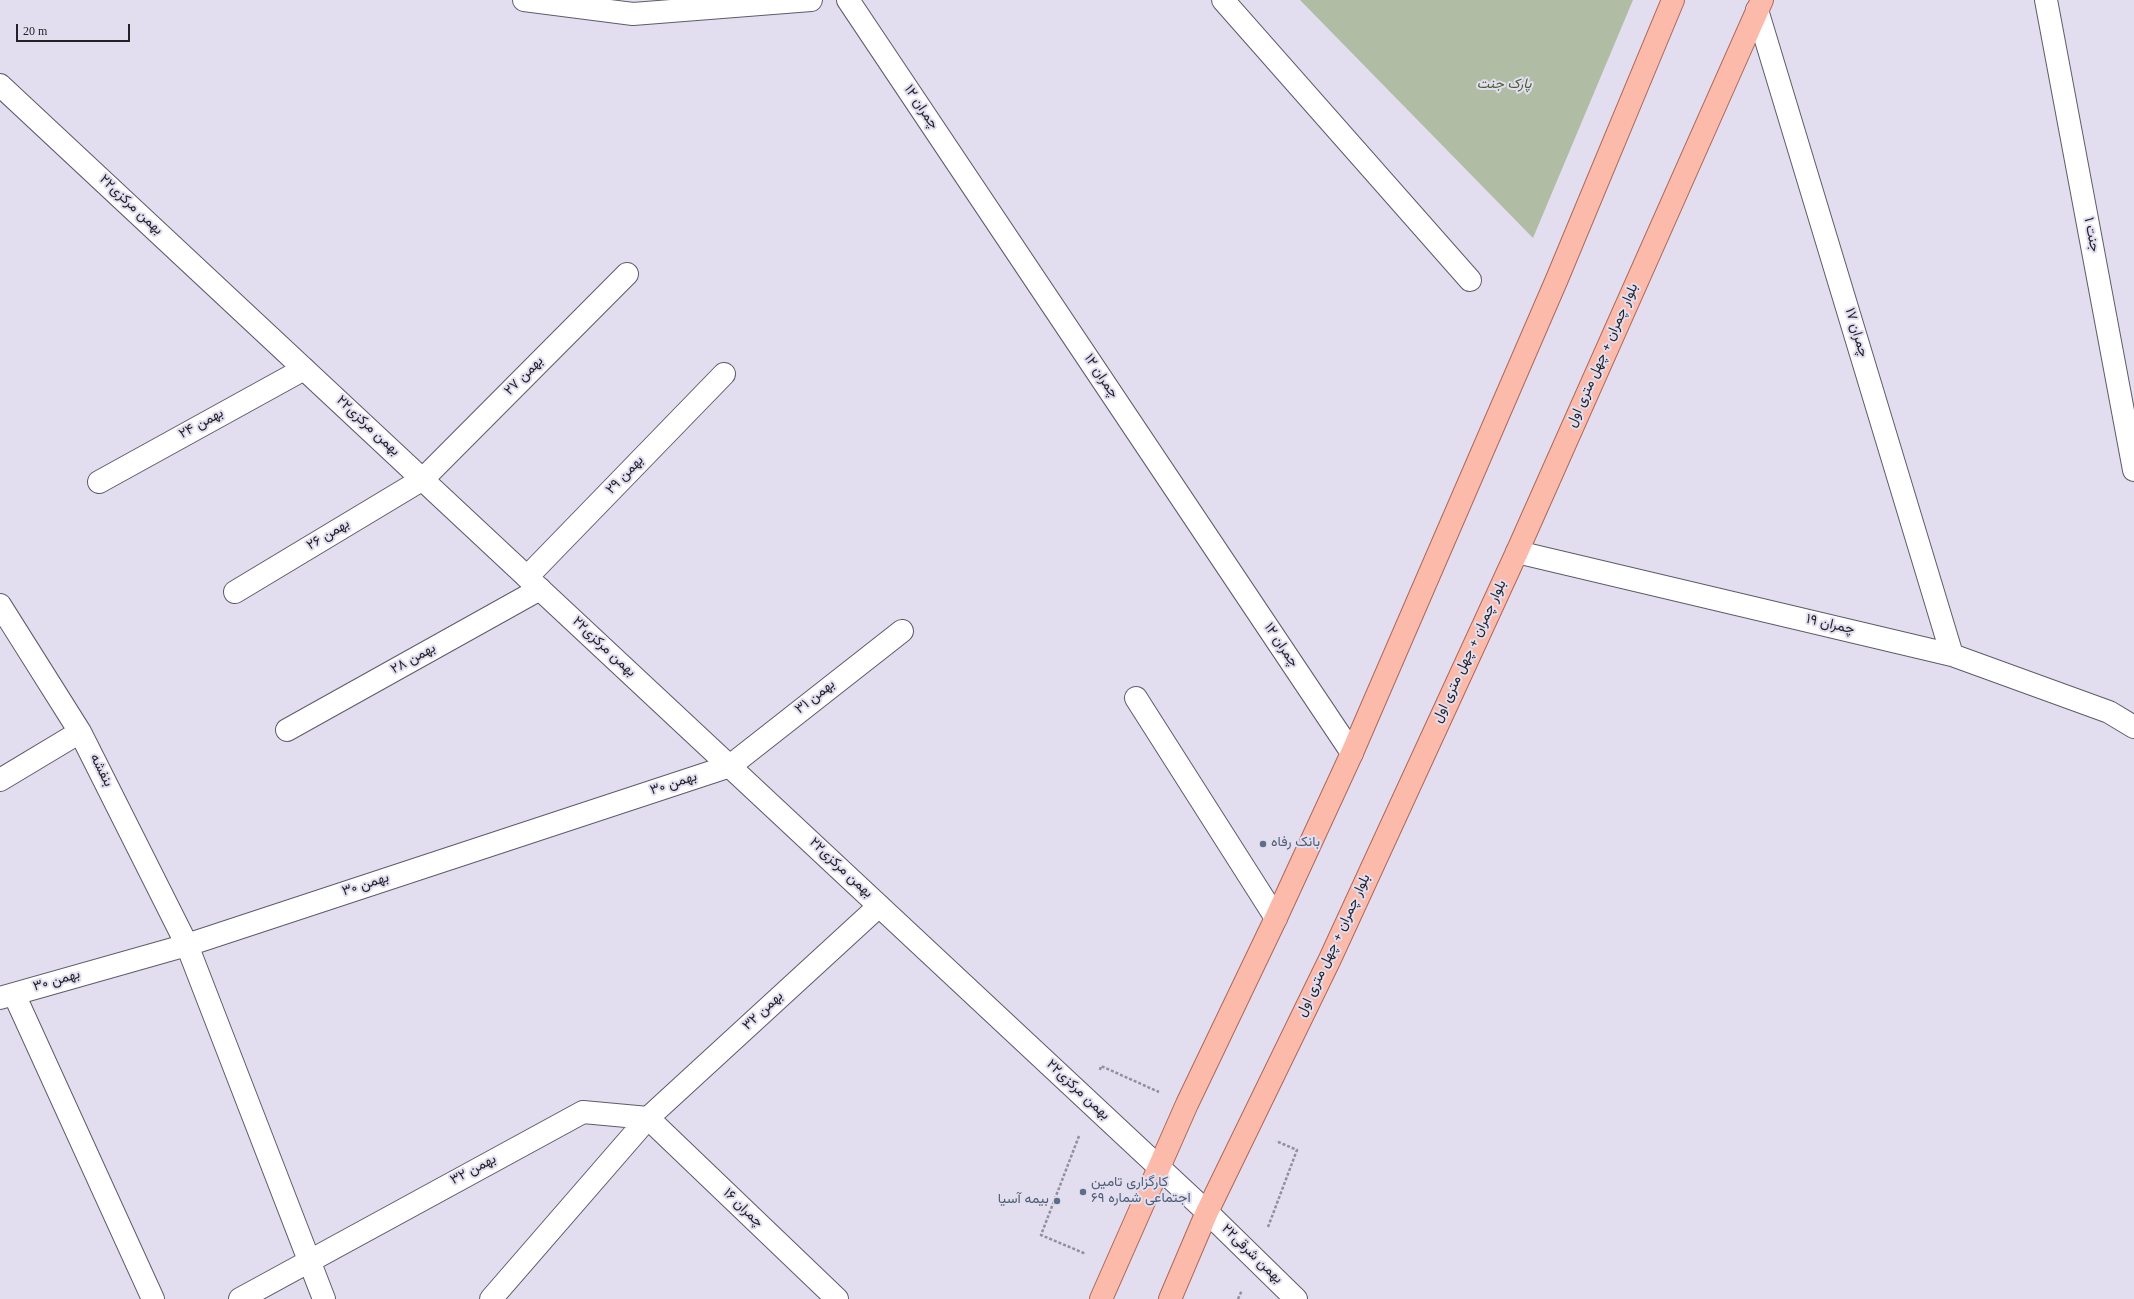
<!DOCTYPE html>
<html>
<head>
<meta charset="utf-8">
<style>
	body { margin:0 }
	#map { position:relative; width:2134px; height:1299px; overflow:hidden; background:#e2deef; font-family:Georgia,serif }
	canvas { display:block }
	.scale { position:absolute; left:16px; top:24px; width:114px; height:18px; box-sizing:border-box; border:2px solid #232228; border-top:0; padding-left:5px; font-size:12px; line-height:14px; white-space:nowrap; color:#232228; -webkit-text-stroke:3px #e2deef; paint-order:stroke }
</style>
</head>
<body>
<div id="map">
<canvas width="2134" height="1299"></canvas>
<div class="scale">20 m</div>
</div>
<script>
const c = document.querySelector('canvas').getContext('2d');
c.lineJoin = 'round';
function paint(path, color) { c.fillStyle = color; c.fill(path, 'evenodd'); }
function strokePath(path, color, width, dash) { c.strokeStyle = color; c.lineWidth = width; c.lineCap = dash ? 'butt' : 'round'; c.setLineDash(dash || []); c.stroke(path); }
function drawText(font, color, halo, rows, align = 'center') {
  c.font = font + ' Georgia,Vazirmatn,serif'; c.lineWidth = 4; c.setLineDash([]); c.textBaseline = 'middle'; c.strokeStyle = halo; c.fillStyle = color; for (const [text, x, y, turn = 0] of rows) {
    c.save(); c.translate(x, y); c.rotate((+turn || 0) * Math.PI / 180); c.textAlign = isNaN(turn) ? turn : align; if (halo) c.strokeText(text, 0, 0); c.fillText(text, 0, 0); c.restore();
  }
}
paint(new Path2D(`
	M1300,0h333l-100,238z`), '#b1bca5');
const minor = new Path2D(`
	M848,0l504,753
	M1223,0l247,280
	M2046,0l88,470
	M1757,10l195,645
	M99,482l205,-113
	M1517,552l435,103 157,57 25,15
	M527,577l197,-203
	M235,592l188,-113 204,-205
	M0,605l80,127 107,213 137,354
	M1136,698l140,220
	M287,730l253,-141
	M0,780l80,-48
	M14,994l139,305
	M0,998l187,-53 543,-179 172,-135
	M240,1299l343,-187 65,6 189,181
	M491,1299l157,-181 231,-212`);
const tertiary = new Path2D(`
	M524,0l109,14 178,-14
	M0,85l1207,1127 89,87`);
const primary = new Path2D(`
	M1101,1299l86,-195 89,-186 76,-165 205,-474 116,-279
	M1170,1299l37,-87 123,-253 187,-407 245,-552`);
strokePath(minor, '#5e5b69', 24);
strokePath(tertiary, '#5e5b69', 24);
strokePath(primary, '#ae6758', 24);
strokePath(new Path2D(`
	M1100,1070l1,-4 58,26
	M1079,1136l-38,99 45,19
	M1268,1227l29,-77 -21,-9
	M1238,1299l4,-9`), '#928f9b', 2.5, [3, 2]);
strokePath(minor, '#fff', 22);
strokePath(tertiary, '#fff', 22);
strokePath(primary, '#fbbaaa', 22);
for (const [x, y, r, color] of [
	[1263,844,4,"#5c6f8a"],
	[1083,1192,4,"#5c6f8a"],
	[1057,1201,4,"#5c6f8a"]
]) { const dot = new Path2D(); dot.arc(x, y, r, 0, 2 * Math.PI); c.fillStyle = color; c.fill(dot); strokePath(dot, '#e2deef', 1.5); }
drawText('italic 14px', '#4c5f31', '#e2deef', [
	["پارک جنت",1504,86]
]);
drawText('14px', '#232228', '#e2deef', [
	["چمران ۱۲",920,108,56],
	["۲۲بهمن مرکزی",130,206,43],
	["جنت ۱",2090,235,79],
	["چمران ۱۷",1855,333,73],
	["بلوار چمران + چهل متری اول",1604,356,-66],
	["بهمن ۲۷",525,377,-45],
	["چمران ۱۲",1100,377,56],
	["بهمن ۲۴",202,425,-29],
	["۲۲بهمن مرکزی",367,427,43],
	["بهمن ۲۹",626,476,-46],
	["بهمن ۲۶",329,536,-31],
	["چمران ۱۹",1830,626,13],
	["چمران ۱۲",1280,646,56],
	["۲۲بهمن مرکزی",603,648,43],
	["بلوار چمران + چهل متری اول",1471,652,-65],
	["بهمن ۲۸",414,660,-29],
	["بهمن ۳۱",816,698,-38],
	["بنفشه",100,771,63],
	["بهمن ۳۰",674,785,-18],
	["۲۲بهمن مرکزی",840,869,43],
	["بهمن ۳۰",366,886,-18],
	["بلوار چمران + چهل متری اول",1335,946,-65],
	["بهمن ۳۰",57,982,-16],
	["بهمن ۳۲",764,1012,-43],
	["۲۲بهمن مرکزی",1077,1091,43],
	["بهمن ۳۲",474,1171,-28],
	["چمران ۱۶",742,1209,44],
	["۲۲بهمن شرقی",1251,1255,44]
]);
drawText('14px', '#4e5e75', '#e2deef', [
	["بانک رفاه",1271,844],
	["کارگزاری تامین",1091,1184],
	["اجتماعی شماره ۶۹",1091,1200],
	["بیمه آسیا",1049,1201,"right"]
], 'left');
</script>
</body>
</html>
